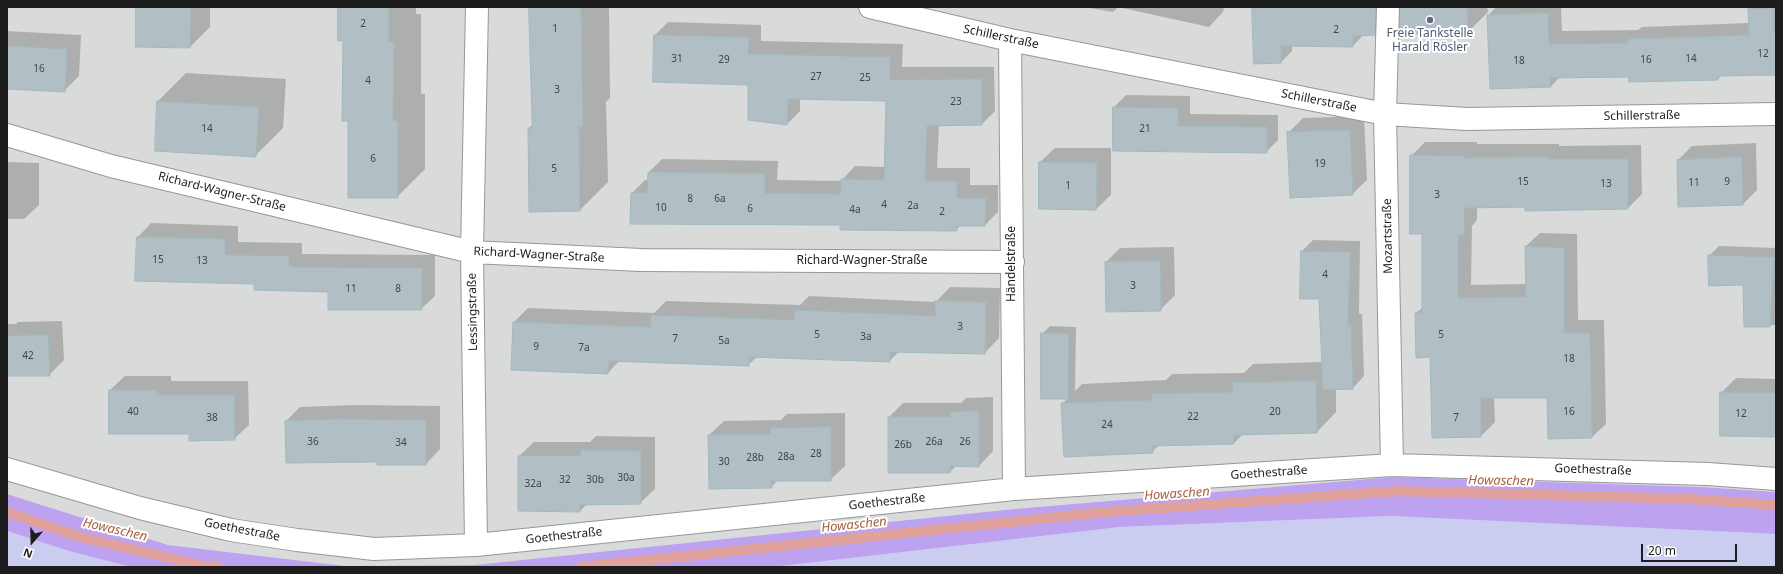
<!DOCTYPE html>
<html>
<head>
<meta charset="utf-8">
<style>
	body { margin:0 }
	#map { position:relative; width:1783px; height:574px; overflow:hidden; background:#e1e8ef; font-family:"Noto Sans",sans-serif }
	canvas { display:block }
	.frame { position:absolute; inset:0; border:8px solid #1d1d1d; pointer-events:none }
	.north { position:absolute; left:12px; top:522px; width:40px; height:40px; -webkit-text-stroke:3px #fff; paint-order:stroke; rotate:200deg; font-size:11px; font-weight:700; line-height:16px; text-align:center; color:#1d1d1d }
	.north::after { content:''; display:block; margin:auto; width:14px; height:18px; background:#1d1d1d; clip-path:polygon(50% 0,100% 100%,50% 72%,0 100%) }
	.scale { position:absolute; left:1641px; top:544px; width:96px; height:18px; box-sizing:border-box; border:2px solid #1d1d1d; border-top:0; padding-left:5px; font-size:12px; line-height:14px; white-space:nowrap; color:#1d1d1d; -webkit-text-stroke:3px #fff; paint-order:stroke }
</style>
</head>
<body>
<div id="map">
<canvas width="1783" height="574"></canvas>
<div class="frame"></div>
<div class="north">N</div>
<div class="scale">20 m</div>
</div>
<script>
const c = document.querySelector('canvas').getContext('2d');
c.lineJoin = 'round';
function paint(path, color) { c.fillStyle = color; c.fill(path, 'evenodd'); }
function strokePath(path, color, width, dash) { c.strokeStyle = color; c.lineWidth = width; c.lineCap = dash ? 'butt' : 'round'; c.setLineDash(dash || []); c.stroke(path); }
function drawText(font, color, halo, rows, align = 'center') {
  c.font = font + ' "Noto Sans",sans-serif'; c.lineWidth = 4; c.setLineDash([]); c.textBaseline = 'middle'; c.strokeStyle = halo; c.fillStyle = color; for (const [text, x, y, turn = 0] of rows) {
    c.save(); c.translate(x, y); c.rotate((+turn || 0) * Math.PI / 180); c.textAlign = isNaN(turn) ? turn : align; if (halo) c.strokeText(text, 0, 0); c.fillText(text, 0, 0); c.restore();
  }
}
paint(new Path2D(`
	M7,7h1769v485l-75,-5 -308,-10 -379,32 -540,56 -129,1 -177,-21 -161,-51z`), '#d9dbdb');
paint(new Path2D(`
	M1390,516l386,18v33h-1003l347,-40z
	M7,531l62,20 62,16h-124z`), '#cacdf0');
paint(new Path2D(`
	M1393,477l308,10 75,5v42l-386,-18 -270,11 -347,40h-642l-62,-16 -62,-20v-37l161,51 177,21 129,-1 540,-56z`), '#bda2ef');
paint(new Path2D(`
	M137,7h73v20l-20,20z
	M339,7h77v7h5v80h4v75l-28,28 -48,-77 -5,-80z
	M530,7h79l1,91 -4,4 2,80 -28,28 -51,-82 4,-4z
	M1084,7h140l-1,5 -14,15 -91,-20 -5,5z
	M1253,7h133v16l-12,11h-10l-11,12 -61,-1v6l-11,11z
	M1401,7h86l1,5 -20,20z
	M1496,7h65l1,24 76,-1 4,-3 107,-4v-14l2,-2h25v67l-54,1 -4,4 -89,-3 -69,1 -9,9 -63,-70z
	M668,22l93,3v16l142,3 -1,23h92l1,44 -13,13 -43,1 -2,43h33v17h28v27l-13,13h-24l-5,5 -115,-6 -209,-31 13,-13h4v-8l13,-13 116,2 -1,19 65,1v-1l13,-14 30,1 2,-67 -87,-2v13l-13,13 -38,-40 -94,-49z
	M7,31l74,4 -2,41 -15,15 -57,-3z
	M186,73l100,6 -3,49 -28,28 -97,-55z
	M1126,95l64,1v18l88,1v25l-12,12 -152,-2v-43z
	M1364,116l3,64 -15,14 -64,-61 15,-15z
	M1425,142h52v2h82v2l82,-1 1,49 -14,14 -151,-1v13l-5,6 -1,59 56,-1 -1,-38 14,-13 37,1 1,86h26l2,104 -14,13 -44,-40h-54l1,25 -14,14 -50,-80 -15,-43 7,-6v-74l-12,-77z
	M1756,143l1,47 -14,14 -65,-44 14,-14z
	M1055,148h56v47l-15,14 -56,-1v-46z
	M7,162l32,1v42l-15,14h-17z
	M151,223l87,3v16l64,1v11l133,1v41l-14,13 -91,-18 -75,-8 -119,-3 2,-43z
	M1313,240l47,1 -1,73h3l2,62 -11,12h-17v24l-19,20 -73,1 -10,10 -75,2 -7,7 -90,-48 6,-6h-26v-64l8,-8 26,1 -1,64 7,-7 84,-4 6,-6 72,-1 9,-9 70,-2 -3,-64 -18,-47z
	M1719,246l57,2v77l-31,1 -1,-42 -35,-28z
	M1174,247l1,48 -15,15 -54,-48 14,-14z
	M950,287l50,1 -1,50 -14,15 -85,-2 -11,10 -131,-5 -10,9 -128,-5 -12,13 -94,-51 14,-14 126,5 12,-12 134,4 9,-9 127,6z
	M62,321l2,39 -15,15h-42v-51h9l2,-2z
	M125,376h46v5h77l1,44 -15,14 -44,-6 -80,-43z
	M1736,378l40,1v57l-55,-43z
	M993,397v54l-14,15h-23l-6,6 -61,-55 14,-14h58l5,-5z
	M354,405l86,1v43l-14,15 -48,-3 -92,-40 14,-14z
	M845,413v53l-15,14h-52l-7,7 -62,-52 15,-14 57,-1 6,-6z
	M596,436l59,1v52l-15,14 -53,1 -7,7 -61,-55 15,-14h56z`), '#0003');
strokePath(new Path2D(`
	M7,512l73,25 124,29 14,1
	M581,567l525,-55 292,-21 292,8 86,6`), '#e1a29d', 10);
const building = new Path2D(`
	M136,7h55l-1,41 -54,-1z
	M338,7h51v35h5l-1,79h5v77h-50v-77h-6l1,-80h-5z
	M529,7h52l2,120h-4l1,84 -51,1 -1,-84h4z
	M1252,7h124l-1,28 -22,1v11l-72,-1v17l-27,1z
	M1400,7h67l1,26 -68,1z
	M1773,8l1,25h2v42l-58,1v4l-89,2 -1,-5 -78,1 1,9 -61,2 -3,-74 61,-2 1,31 79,-1v-4l121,-4 -1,-26z
	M654,35l95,2 -1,17 142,3v23l92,-1v46l-55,1 -2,55h32v17h29l-1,28h-28v5l-117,-1v-5l-210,-1 1,-31h16l1,-21 117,2v19l76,1v-15l43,1 2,-79 -98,-2 -1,26 -39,-5v-35l-95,-3z
	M7,46l60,3 -2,43 -58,-3z
	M157,101l102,6 -3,50 -101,-6z
	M1113,107l65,1v18l89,1v26l-154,-2z
	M1350,130l3,65 -63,3 -3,-66z
	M1410,155l54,1v2l82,-1v2h82v50l-103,2v-4l-61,1v27h-6v63l68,-1 -1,-51 39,2v85h26l2,105 -44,1 -1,-41h-66v39l-49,1 -2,-81 -14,1 -1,-45h7v-79h-12z
	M1742,157l1,48 -65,2 -1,-47z
	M1039,162l58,1 -1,47 -57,-1z
	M137,237l88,2v16l64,1v11l133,1v42h-94v-18l-74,-2v-6l-119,-3z
	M1301,251l49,1 -2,73h3l2,64 -30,1 -4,-91h-19z
	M1708,255l66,2 -4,70h-26l-1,-42 -34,1z
	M1160,261l1,50 -55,1 -1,-50z
	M935,301l51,1 -1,52 -95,-2v10l-141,-5v9l-141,-5v13l-97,-4 2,-48 138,5v-12l143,5v-10l141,6z
	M1041,333l28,1 -1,65h-27z
	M48,335l2,41h-43v-40z
	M1316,381l1,52 -83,2v9l-81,2v7l-89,4 -3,-54 91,-3 -1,-6 82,-2 -1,-9z
	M109,390h48v5h77l1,45 -46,1v-7h-80z
	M1720,392l56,1v44l-56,-1z
	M979,411v56l-29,-1v7h-62v-56h62v-5z
	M339,419l87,1v45h-49v-3l-91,1 -1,-42z
	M831,427v54h-60l1,7 -63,1 -1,-54 62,-1 1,-6z
	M581,450l60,1v53l-61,1v7l-62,-1v-55h62z`);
paint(building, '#b1bec4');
strokePath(building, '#a2b9c2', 1);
const minor = new Path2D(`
	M870,7l140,33 375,74 82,5 309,-5
	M1388,7l-3,107 7,351
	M1010,40l4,449
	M7,135l104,31 361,86 169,8 372,2
	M7,469l133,39 91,22 66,10 77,9 102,-4 538,-56 378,-24 316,9 68,5
	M476,545l-4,-293 5,-245`);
strokePath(minor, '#979797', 24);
strokePath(minor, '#fff', 22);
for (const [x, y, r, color] of [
	[1430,20,4,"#5c6f8a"]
]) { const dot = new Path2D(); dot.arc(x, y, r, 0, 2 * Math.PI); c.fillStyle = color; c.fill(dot); strokePath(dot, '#fff', 1.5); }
drawText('10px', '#424547', null, [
	["2",363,24],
	["1",555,29],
	["2",1336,30],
	["12",1763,54],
	["31",677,59],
	["14",1691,59],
	["29",724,60],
	["16",1646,60],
	["18",1519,61],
	["16",39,69],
	["27",816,77],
	["25",865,78],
	["4",368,81],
	["3",557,90],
	["23",956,102],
	["14",207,129],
	["21",1145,129],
	["6",373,159],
	["19",1320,164],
	["5",554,169],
	["15",1523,182],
	["9",1727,182],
	["11",1694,183],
	["13",1606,184],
	["1",1068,186],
	["3",1437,195],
	["8",690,199],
	["6a",720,199],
	["4",884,205],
	["2a",913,206],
	["10",661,208],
	["6",750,209],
	["4a",855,210],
	["2",942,212],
	["15",158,260],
	["13",202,261],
	["4",1325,275],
	["3",1133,286],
	["11",351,289],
	["8",398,289],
	["3",960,327],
	["5",817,335],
	["5",1441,335],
	["3a",866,337],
	["7",675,339],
	["5a",724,341],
	["9",536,347],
	["7a",584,348],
	["42",28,356],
	["18",1569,359],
	["40",133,412],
	["20",1275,412],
	["16",1569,412],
	["12",1741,414],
	["22",1193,417],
	["38",212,418],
	["7",1456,418],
	["24",1107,425],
	["36",313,442],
	["26a",934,442],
	["26",965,442],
	["34",401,443],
	["26b",903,445],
	["28",816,454],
	["28a",786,457],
	["28b",755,458],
	["30",724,462],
	["30a",626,478],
	["32",565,480],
	["30b",595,480],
	["32a",533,484]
]);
drawText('12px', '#4e5e75', '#fff', [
	["Freie Tankstelle",1430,34],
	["Harald Rösler",1430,48]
]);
drawText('12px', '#1d1d1d', '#fff', [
	["Schillerstraße",1001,37,12],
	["Schillerstraße",1319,101,11],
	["Schillerstraße",1642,116,-1],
	["Richard-Wagner-Straße",222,192,14],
	["Mozartstraße",1388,236,-91],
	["Richard-Wagner-Straße",539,255,3],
	["Richard-Wagner-Straße",862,261],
	["Händelstraße",1012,264,-90],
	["Lessingstraße",473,312,-91],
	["Goethestraße",1593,470,2],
	["Goethestraße",1269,473,-4],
	["Goethestraße",887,502,-6],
	["Goethestraße",242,530,11],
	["Goethestraße",564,536,-6]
]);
drawText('italic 13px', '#a5603c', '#fff', [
	["Howaschen",1501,481,1],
	["Howaschen",1177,494,-4],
	["Howaschen",854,525,-6],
	["Howaschen",115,530,13]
]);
</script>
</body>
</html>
